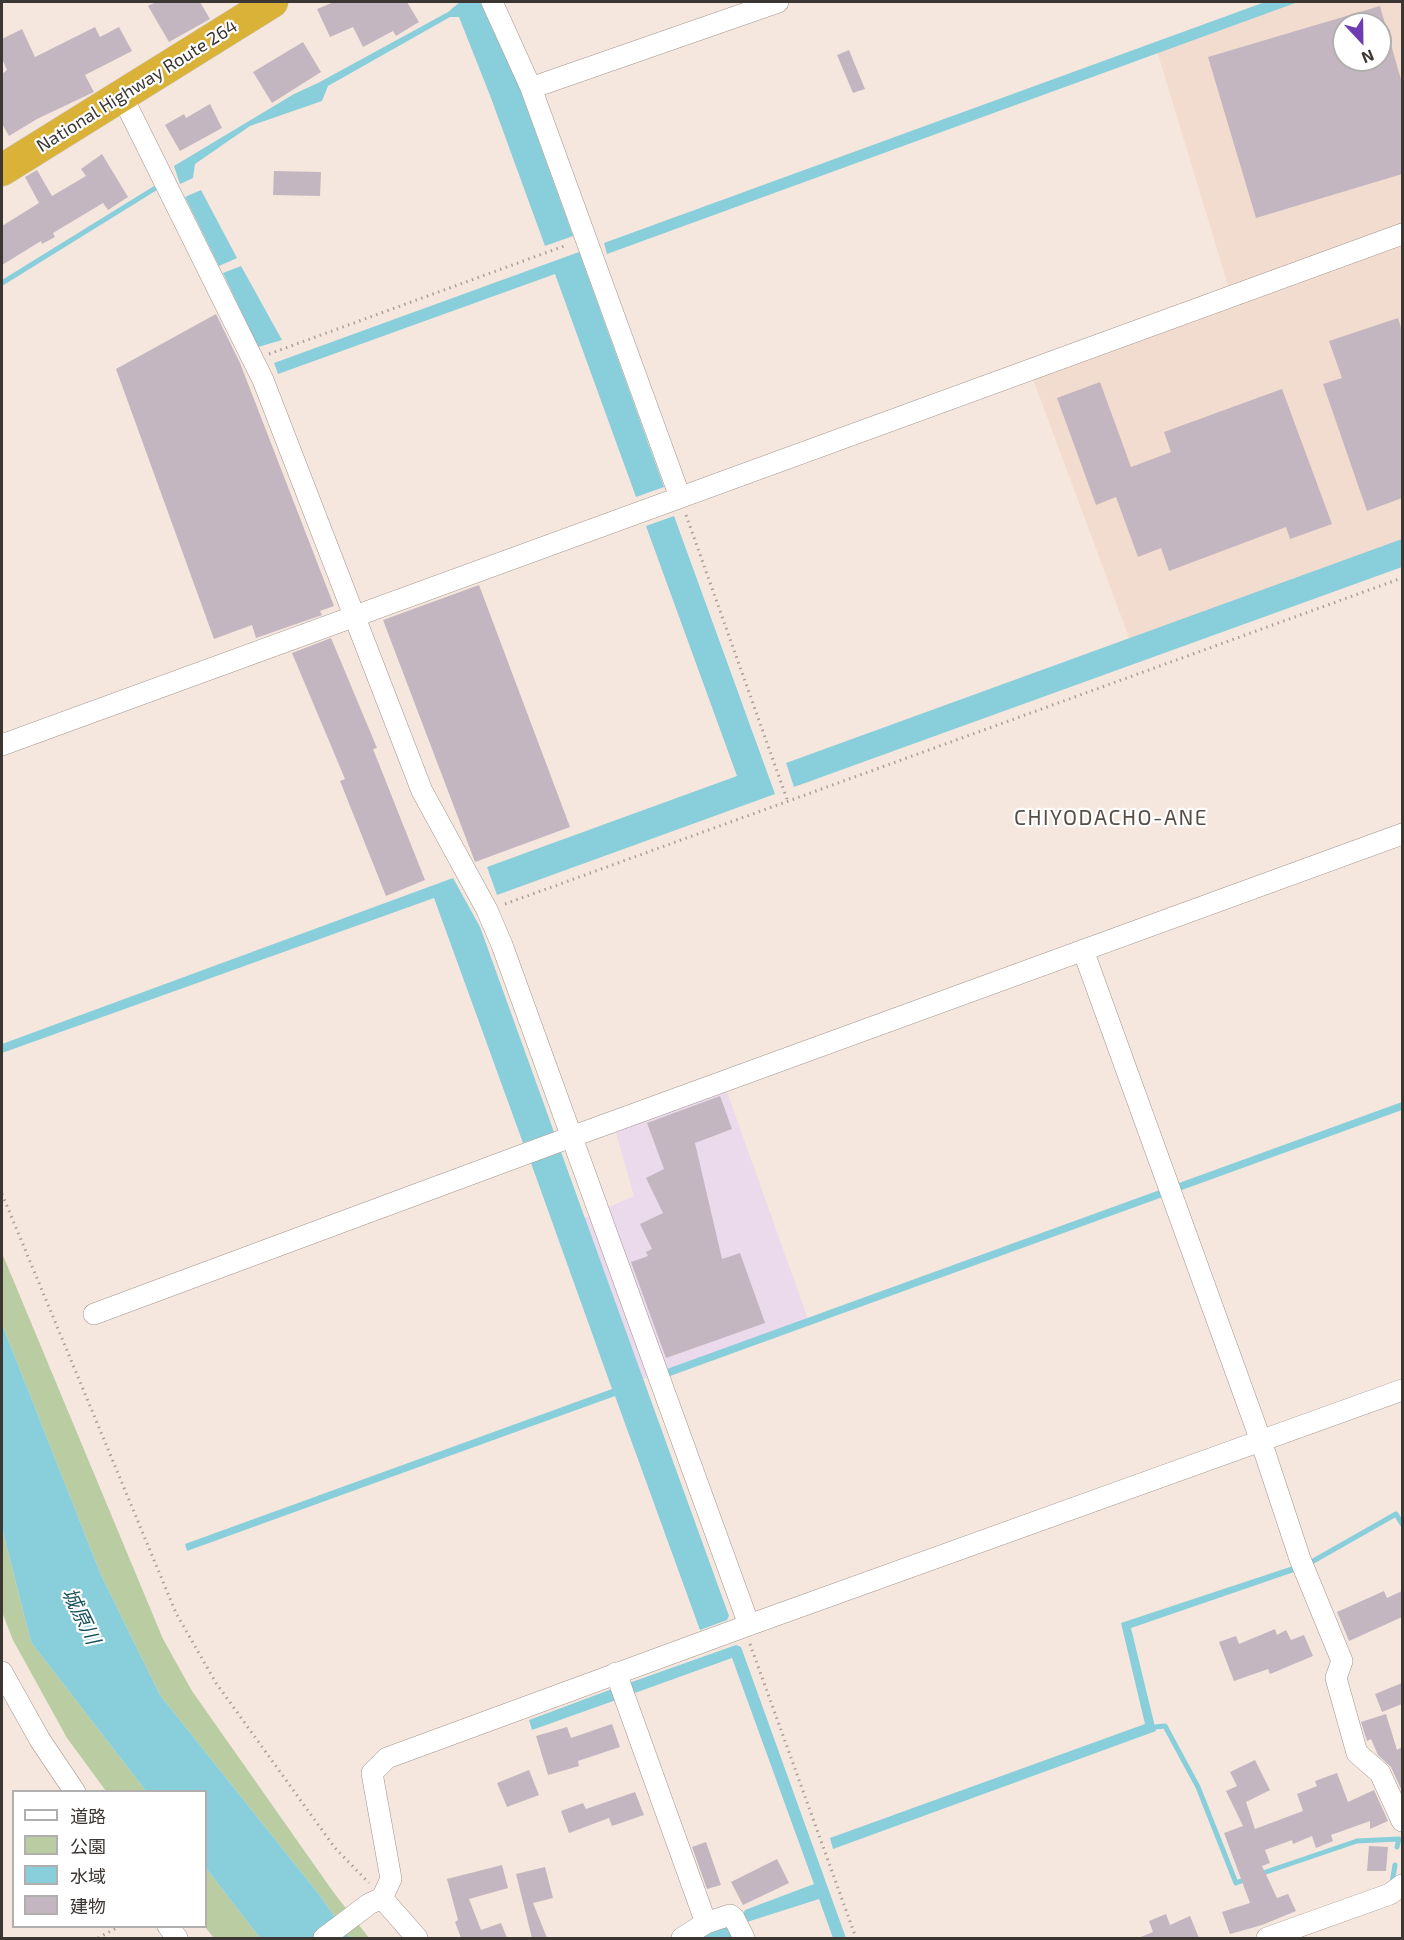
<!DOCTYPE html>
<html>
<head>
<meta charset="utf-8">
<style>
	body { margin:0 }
	#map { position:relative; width:1404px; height:1940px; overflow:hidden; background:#f5e7de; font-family:"Exo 2","Noto Sans JP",sans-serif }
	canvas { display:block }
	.frame { position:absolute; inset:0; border:3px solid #3b3632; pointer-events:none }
	.legend { position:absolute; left:12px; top:1790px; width:195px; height:138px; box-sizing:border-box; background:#fff; border:2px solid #b1afad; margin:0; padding:8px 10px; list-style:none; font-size:18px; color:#3b3632 }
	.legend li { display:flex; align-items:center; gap:12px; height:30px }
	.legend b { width:30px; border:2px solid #b1afad }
	.north { position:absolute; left:1332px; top:12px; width:60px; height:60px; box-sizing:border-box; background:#fff; border:2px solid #b1afad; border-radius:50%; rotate:158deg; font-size:16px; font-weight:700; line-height:24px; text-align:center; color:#3b3632 }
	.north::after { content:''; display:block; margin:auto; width:21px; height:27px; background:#6e3bb2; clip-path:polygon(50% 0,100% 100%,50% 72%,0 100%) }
</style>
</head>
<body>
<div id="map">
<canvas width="1404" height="1940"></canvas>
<div class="frame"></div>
<ul class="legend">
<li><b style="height:8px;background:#fff"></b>道路</li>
<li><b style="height:16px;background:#b9cca2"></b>公園</li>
<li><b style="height:16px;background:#89cedb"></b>水域</li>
<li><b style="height:16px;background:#c3b6c0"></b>建物</li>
</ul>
<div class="north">N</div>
</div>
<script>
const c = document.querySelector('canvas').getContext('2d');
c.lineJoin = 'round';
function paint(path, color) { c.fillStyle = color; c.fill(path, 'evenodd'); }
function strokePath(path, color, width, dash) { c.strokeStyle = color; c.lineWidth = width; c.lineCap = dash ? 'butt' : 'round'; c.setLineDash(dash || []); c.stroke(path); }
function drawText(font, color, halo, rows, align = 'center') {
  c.font = font + ' "Exo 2","Noto Sans JP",sans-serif'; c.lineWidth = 4.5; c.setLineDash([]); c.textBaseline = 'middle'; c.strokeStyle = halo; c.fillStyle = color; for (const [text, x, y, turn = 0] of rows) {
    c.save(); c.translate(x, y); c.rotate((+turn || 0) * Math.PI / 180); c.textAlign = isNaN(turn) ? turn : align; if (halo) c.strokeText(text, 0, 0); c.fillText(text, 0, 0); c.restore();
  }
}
paint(new Path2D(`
	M721,1075l87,244 -173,63 -58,-161 57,-25 -23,-80z`), '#ebdaec');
paint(new Path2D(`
	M1287,2h115v541l-271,100 -98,-264 201,-74 -77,-254zM1344,24h36v36h-36z`), '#f2dccf');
paint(new Path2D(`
	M2,1253l161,386 29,52 142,202 35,45h-19l-29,-41 -161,-202 -59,-120 -99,-251z
	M2,1528l29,114 115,149h-40l-39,-53 -54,-98 -11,-28z
	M206,1868l54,70h-46l-9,-11z`), '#b9cca2');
paint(new Path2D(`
	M460,2h20l38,82 55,152 -28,10 -54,-148 -32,-81h-9l-122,69 -6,15 -72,25 -55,38 -2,14 -13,6 -6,-18 120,-72 24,-11 130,-71z
	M1265,2h33l-691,252 -3,-11z
	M154,186l3,4 -155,96v-6z
	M201,190l36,68 -18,8 -34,-69z
	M579,252l85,235 -28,10 -81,-223 -277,100 -4,-11z
	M241,266l41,74 -24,7 -35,-74z
	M674,516l101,278 -278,101 -10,-28 250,-91 -91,-250z
	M1402,539v28l-608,220 -8,-24z
	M453,878l27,49 74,205 -31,11 -89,-245 -432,155v-9z
	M1402,1102v8l-732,266 -3,-7z
	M561,1152l168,464 -2,4 -27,10 -85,-234 -428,155 -2,-7 427,-155 -81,-226z
	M2,1324l99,251 59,120 161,202 29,41h-90l-54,-70v-76l-60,-1 -115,-149 -29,-114z
	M1296,1565l1,6 -166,57 25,103 -323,118 -3,-11 315,-114 -24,-101z
	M736,1645l5,2 105,291h-13l-14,-39 -72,23 -11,16h-40l46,-22 3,-6 69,-26 -82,-226 -100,36 -3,-11z
	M612,1689l4,11 -84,30 -3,-10z`), '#89cedb');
strokePath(new Path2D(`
	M1308,1564l88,-50 6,10
	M1155,1727l10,-1 33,61 38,96 13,-5
	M1260,1874l97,-33 42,-2 -2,8
	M1392,1883l3,-18`), '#89cedb', 5);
paint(new Path2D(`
	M156,2h44l10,17 -41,23 -21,-36z
	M334,2h73l12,20 -23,14 -3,-5 -30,16 -10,-20 -23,10 -13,-28z
	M1380,6l22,77v91l-146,44 -48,-161zM1344,24h36v36h-36z
	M95,27l5,10 19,-10 13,24 -47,24 9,17 -57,27 -28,17 -7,-12v-50l5,-4 -5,-11v-20l20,-10 13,28z
	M303,42l18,30 -49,31 -19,-31z
	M849,50l16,39 -12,4 -16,-38z
	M210,104l12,24 -42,23 -15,-26 19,-11 2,4z
	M102,154l26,43 -20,13 -5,-7 -50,30 2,4 -13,7 -1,-3 -39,24v-39l37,-23 -14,-26 12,-7 15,26 34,-20 -5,-7z
	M274,171l47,1 -1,24 -47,-1z
	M216,314l24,49 94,243 -14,5 2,4 -66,23 -4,-13 -38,14 -98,-270z
	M1398,318l4,13v167l-35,13 -44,-127 19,-6 -13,-37z
	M1100,382l31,85 40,-15 -7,-20 118,-43 50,135 -42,15 -4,-12 -117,44 -8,-23 -23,9 -22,-60 -20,8 -39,-107z
	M479,585l91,242 -95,35 -92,-242z
	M331,638l46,110 -4,1 52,131 -39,16 -46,-115 5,-2 -53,-126z
	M720,1096l12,33 -37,14 27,116 18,-6 25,70 -99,35 -35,-96 17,-6 -2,-4 6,-3 -12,-25 23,-11 -17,-35 18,-9 -17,-46z
	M1384,1591l3,7 15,-7v26l-53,24 -12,-29z
	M1275,1629l2,6 9,-5 5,10 13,-5 9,21 -43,18 -2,-5 -34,12 -15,-39 17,-6 3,8z
	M1402,1683v21l-20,8 -7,-18z
	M1386,1714l11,36 5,-3v44l-11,-24 -13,-12 -7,-16 -4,2 -6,-19z
	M612,1724l8,23 -42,14 1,5 -31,9 -12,-39 31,-9 4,11z
	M1255,1760l15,30 -24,12 9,27 48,-18 -6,-17 20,-8 -2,-5 22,-8 11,29 26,-12 14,31 -18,8v-8l-39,14 2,6 -17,7 -4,-12 -19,8 -1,-4 -27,10 5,13 -8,3 15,32 11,-4 8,17 -34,14 -32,9 -8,-22 28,-9 -26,-70 19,-7 -17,-35 11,-5 -7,-14z
	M529,1770l10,25 -32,12 -10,-24z
	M635,1792l9,23 -32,11 -3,-8 -40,15 -8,-22 22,-8 3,6z
	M706,1842l15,43 -14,4 -15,-42z
	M1369,1846l19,1 -2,24h-19z
	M777,1859l12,24 -46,22 -12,-23z
	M502,1865l6,23 -39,11 12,31 20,-7 6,15h-46l-6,-16 3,-2 -11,-41z
	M545,1867l8,31 -20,5 14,35h-15l-16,-64z
	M1166,1914l4,11 20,-9 9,22h-61l15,-6 -4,-11z`), '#c3b6c0');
const minor = new Path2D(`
	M492,2l39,86 149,409
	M531,88l247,-86
	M122,96l141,284 159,411 65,119 15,35 247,680
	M2,745l1400,-511
	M1083,950l178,491 39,118 42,102 -6,17 21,75 23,20 22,48
	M94,1314l477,-177 831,-303
	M2,1672l38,68 35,52
	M616,1673l90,250
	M382,1898l35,40
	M168,1926l9,12
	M324,1938l45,-34 13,-6 9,-19 -19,-106 15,-15 362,-133 653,-235
	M682,1938l24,-15 24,-8 4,3 10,20
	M1267,1938l123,-44 12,-9`);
const highway = new Path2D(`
	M2,170l270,-168`);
strokePath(minor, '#a2958c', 22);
strokePath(highway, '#cccbca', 33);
strokePath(new Path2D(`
	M269,354l298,-109
	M686,515l102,287
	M505,904l897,-326
	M2,1194l174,419 40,70 119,165 34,35
	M750,1644l106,294
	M98,1938l22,-12`), '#aba099', 3, [1.5, 4.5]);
strokePath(minor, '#fff', 21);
strokePath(highway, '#dab238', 32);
drawText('18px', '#3b3632', '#fff', [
	["National Highway Route 264",137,86,-32]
]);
drawText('italic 20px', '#18535d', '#fff', [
	["城原川",81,1616,64]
]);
c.letterSpacing = '1.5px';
drawText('21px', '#584d45', '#fff', [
	["CHIYODACHO-ANE",1111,818]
]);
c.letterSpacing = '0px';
</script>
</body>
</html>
